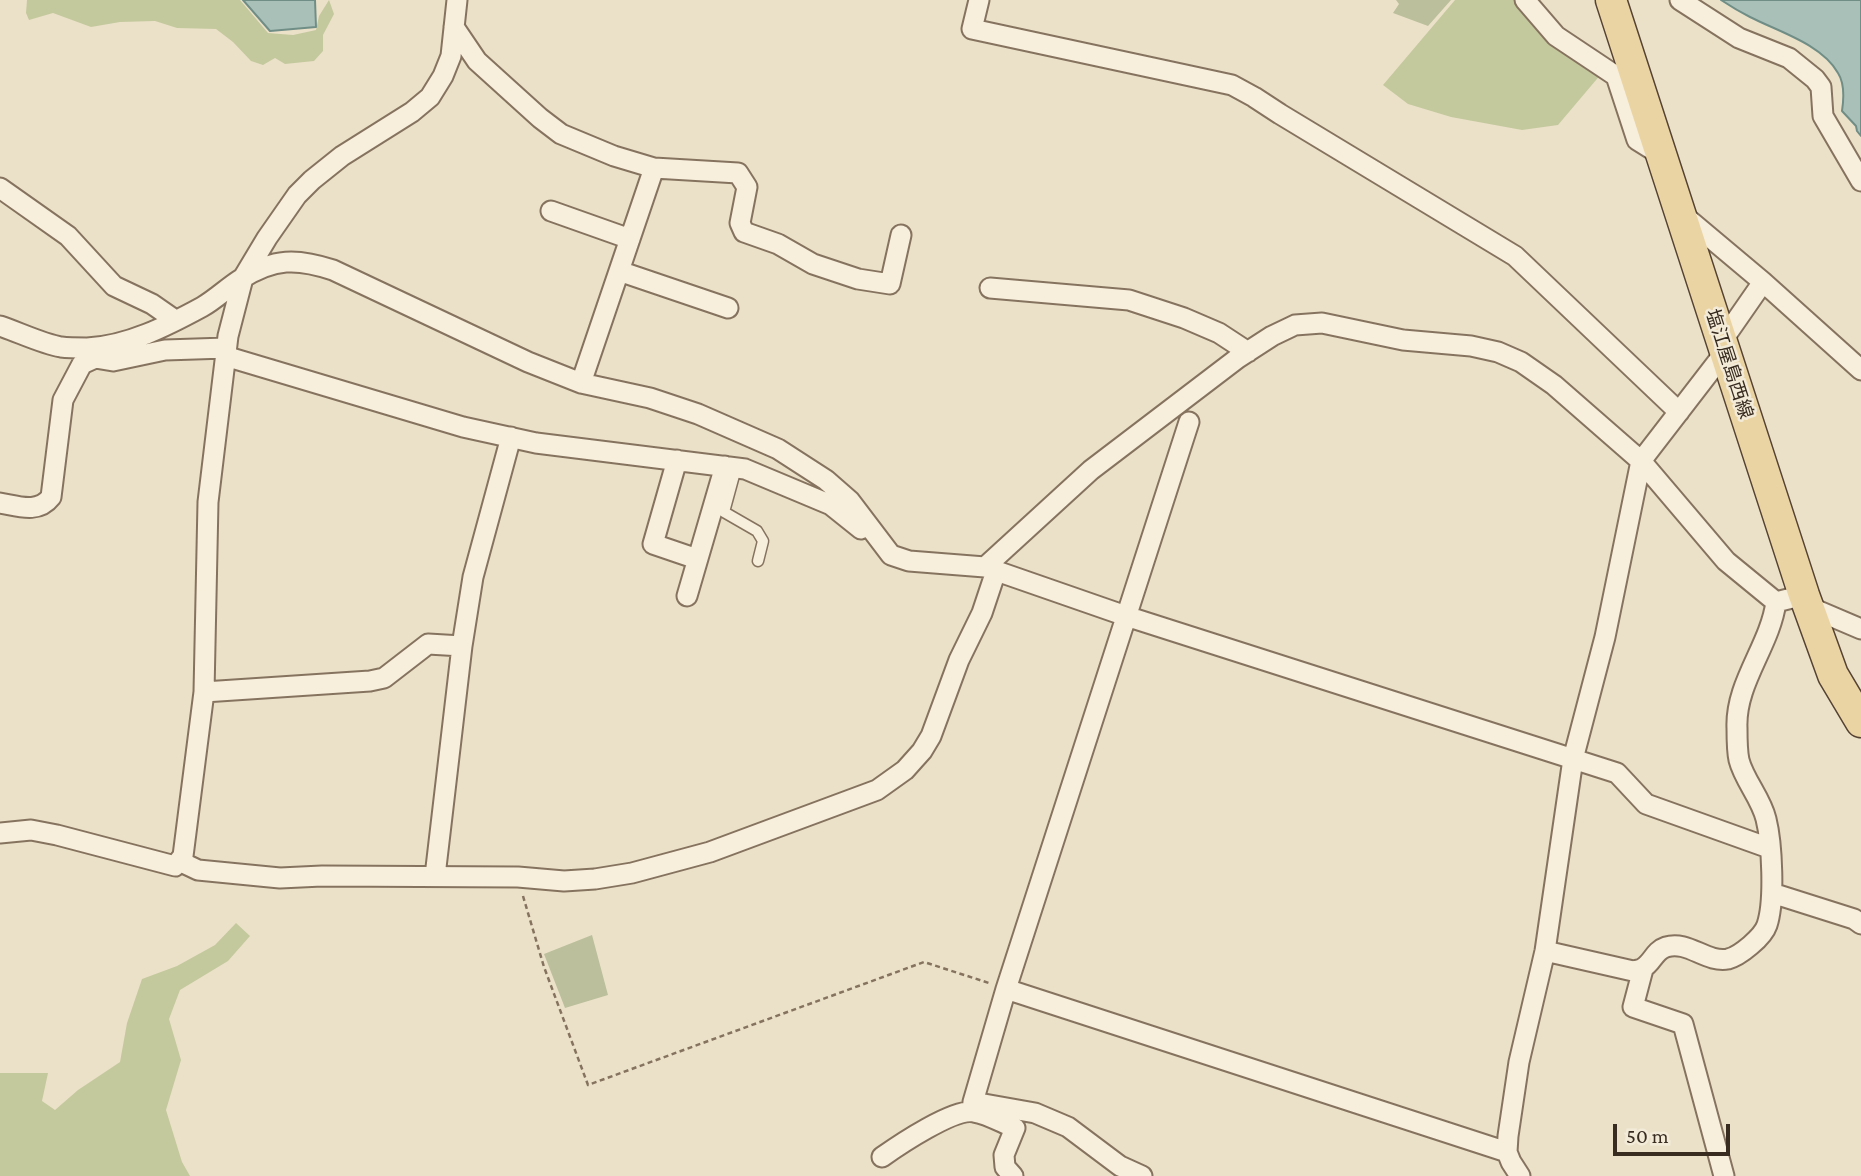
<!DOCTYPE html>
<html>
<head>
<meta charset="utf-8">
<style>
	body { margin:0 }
	#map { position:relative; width:1861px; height:1176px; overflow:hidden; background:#ebe1c9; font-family:"Crimson Pro",serif }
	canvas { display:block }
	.scale { position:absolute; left:1613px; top:1124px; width:117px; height:32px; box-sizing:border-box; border:4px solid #382c21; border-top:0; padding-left:9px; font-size:21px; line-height:24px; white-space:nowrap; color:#382c21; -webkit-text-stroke:5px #f3ebd8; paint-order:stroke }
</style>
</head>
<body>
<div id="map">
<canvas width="1861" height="1176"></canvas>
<div class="scale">50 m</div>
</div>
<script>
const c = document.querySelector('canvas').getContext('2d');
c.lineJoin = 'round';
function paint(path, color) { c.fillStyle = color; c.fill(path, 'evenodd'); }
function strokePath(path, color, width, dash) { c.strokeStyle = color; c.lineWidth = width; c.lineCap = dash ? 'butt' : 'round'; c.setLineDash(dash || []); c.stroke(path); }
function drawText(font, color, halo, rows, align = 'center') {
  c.font = font + ' "Crimson Pro","Noto Sans JP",serif'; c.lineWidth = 5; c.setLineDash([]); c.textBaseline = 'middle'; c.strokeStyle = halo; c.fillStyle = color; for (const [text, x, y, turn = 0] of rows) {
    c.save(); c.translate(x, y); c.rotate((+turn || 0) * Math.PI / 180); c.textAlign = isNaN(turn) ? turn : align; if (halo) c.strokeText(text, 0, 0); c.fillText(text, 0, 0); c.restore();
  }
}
paint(new Path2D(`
	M27,0h213l28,33 25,2 23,-5 3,-14 10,-16 5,14 -11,21v16l-9,10 -29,3 -10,-6 -12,7 -12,-4 -18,-19 -17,-13 -39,-1 -22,-7 -35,1 -29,5 -38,-14 -24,7 -3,-7z
	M1455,0h59l37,41 51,32 -44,52 -36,5 -71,-13 -43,-13 -25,-19z
	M236,923l14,13 -22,25 -48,29 -11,29 12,41 -15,50 16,52 8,14h-190v-103h48l-6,28 13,9 23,-20 42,-28 7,-39 15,-44 35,-13 38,-21z`), '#c4c99d');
paint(new Path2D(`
	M1396,0h55l-23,26 -35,-13 6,-9z
	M592,935l16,60 -43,13 -21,-54z`), '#bbbf9b');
const water = new Path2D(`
	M243,0h72l1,27 -46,4z
	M1721,0h140v136l-4,-5 -1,-5 -14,-15c2,-13 3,-27 -4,-38 -16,-29 -61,-42 -88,-56 -10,-5 -20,-11 -29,-17z`);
paint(water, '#a9c0b9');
strokePath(water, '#708e86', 2);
const service = new Path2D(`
	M736,468l-12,44 33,19 6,10 -5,20`);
const minor = new Path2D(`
	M979,0l-7,29 260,56 22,12 26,17 235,142 164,156
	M1525,0l31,36 60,40 21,64 24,15
	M1680,0l59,38 50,20 26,21 6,8 2,29 38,65
	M454,27l23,34 63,57 21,16 53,22 40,12 84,5 9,14 -7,36 4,9 34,12 35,20 45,15 32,5 11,-49
	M0,188l68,48 46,50 38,18 23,16
	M551,211l79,28
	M1682,214l81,68 98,88
	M619,271l109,37
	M990,288l139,12 55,18 35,15 29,19
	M0,326c18,6 43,18 61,21 8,1 18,1 26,1 41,-2 80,-22 115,-41 14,-8 26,-20 39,-28 33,-21 56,-21 92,-9l195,92 53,21 69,15 48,16 80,35 48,31 24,21 41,54 18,6 76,6 106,-97 147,-112 34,-22 23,-11 27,-2 81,17 68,6 27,6 23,10 33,23 87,76 85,100 50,41 28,-7
	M1722,341l41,-59
	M225,356l238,71 73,16 209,26 86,36 30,24
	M581,383l73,-215
	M677,460l-24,84 44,15
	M0,503c18,3 38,11 51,-6l12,-97 19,-36 13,-6 18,3 52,-11 61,-2
	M985,567l141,49 491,157 29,31 123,44
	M687,596l38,-130
	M1807,606l54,23
	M204,692l166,-11 14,-3 44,-34 34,2
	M0,833l31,-3 26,5 118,31 8,-10 21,-164 4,-190 20,-166 15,-58 24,-40 30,-43 15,-15 30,-24 70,-44 18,-15 13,-21 8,-20 6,-56
	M179,861l19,9 82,8 42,-2 196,1 46,4 31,-2 37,-6 78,-21 167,-62 28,-20 17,-19 9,-15 28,-76 23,-47 14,-42
	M435,876l27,-230 11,-69 38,-140
	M1772,893l82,26 7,5
	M1545,951l88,20c1,0 10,-2 10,-3 10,-6 11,-17 23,-21 22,-7 40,16 62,12 12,-3 35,-22 39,-34 8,-24 5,-82 -1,-106 -5,-21 -22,-39 -27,-59 -2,-9 -2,-22 -2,-32 -2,-45 33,-82 39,-126
	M1643,969l-10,38 50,17 41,152
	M1006,989l501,163
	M973,1102l62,11 33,14 52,39 22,10
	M972,1111l1,-9 33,-113 183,-567
	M882,1157c17,-12 72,-49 92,-45 14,2 28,11 41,16l-11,27 1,12 8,9
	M1520,1176l-9,-14 -4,-10 1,-16 11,-74 26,-111 28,-192 32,-122 36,-176 84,-109`);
const primary = new Path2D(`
	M1611,0l193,595 29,80 28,47`);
strokePath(service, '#86735f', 13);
strokePath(minor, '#86735f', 23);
strokePath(primary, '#554232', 33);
strokePath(new Path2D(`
	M523,896l21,71 44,118 336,-123 65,21`), '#86735f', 2.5, [5, 3.5]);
strokePath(service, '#f7eedb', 10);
strokePath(minor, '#f7eedb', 19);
strokePath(primary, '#ebd4a4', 30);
drawText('19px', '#382c21', '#f3ebd8', [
	["塩江屋島西線",1729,364,72]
]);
</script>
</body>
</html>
